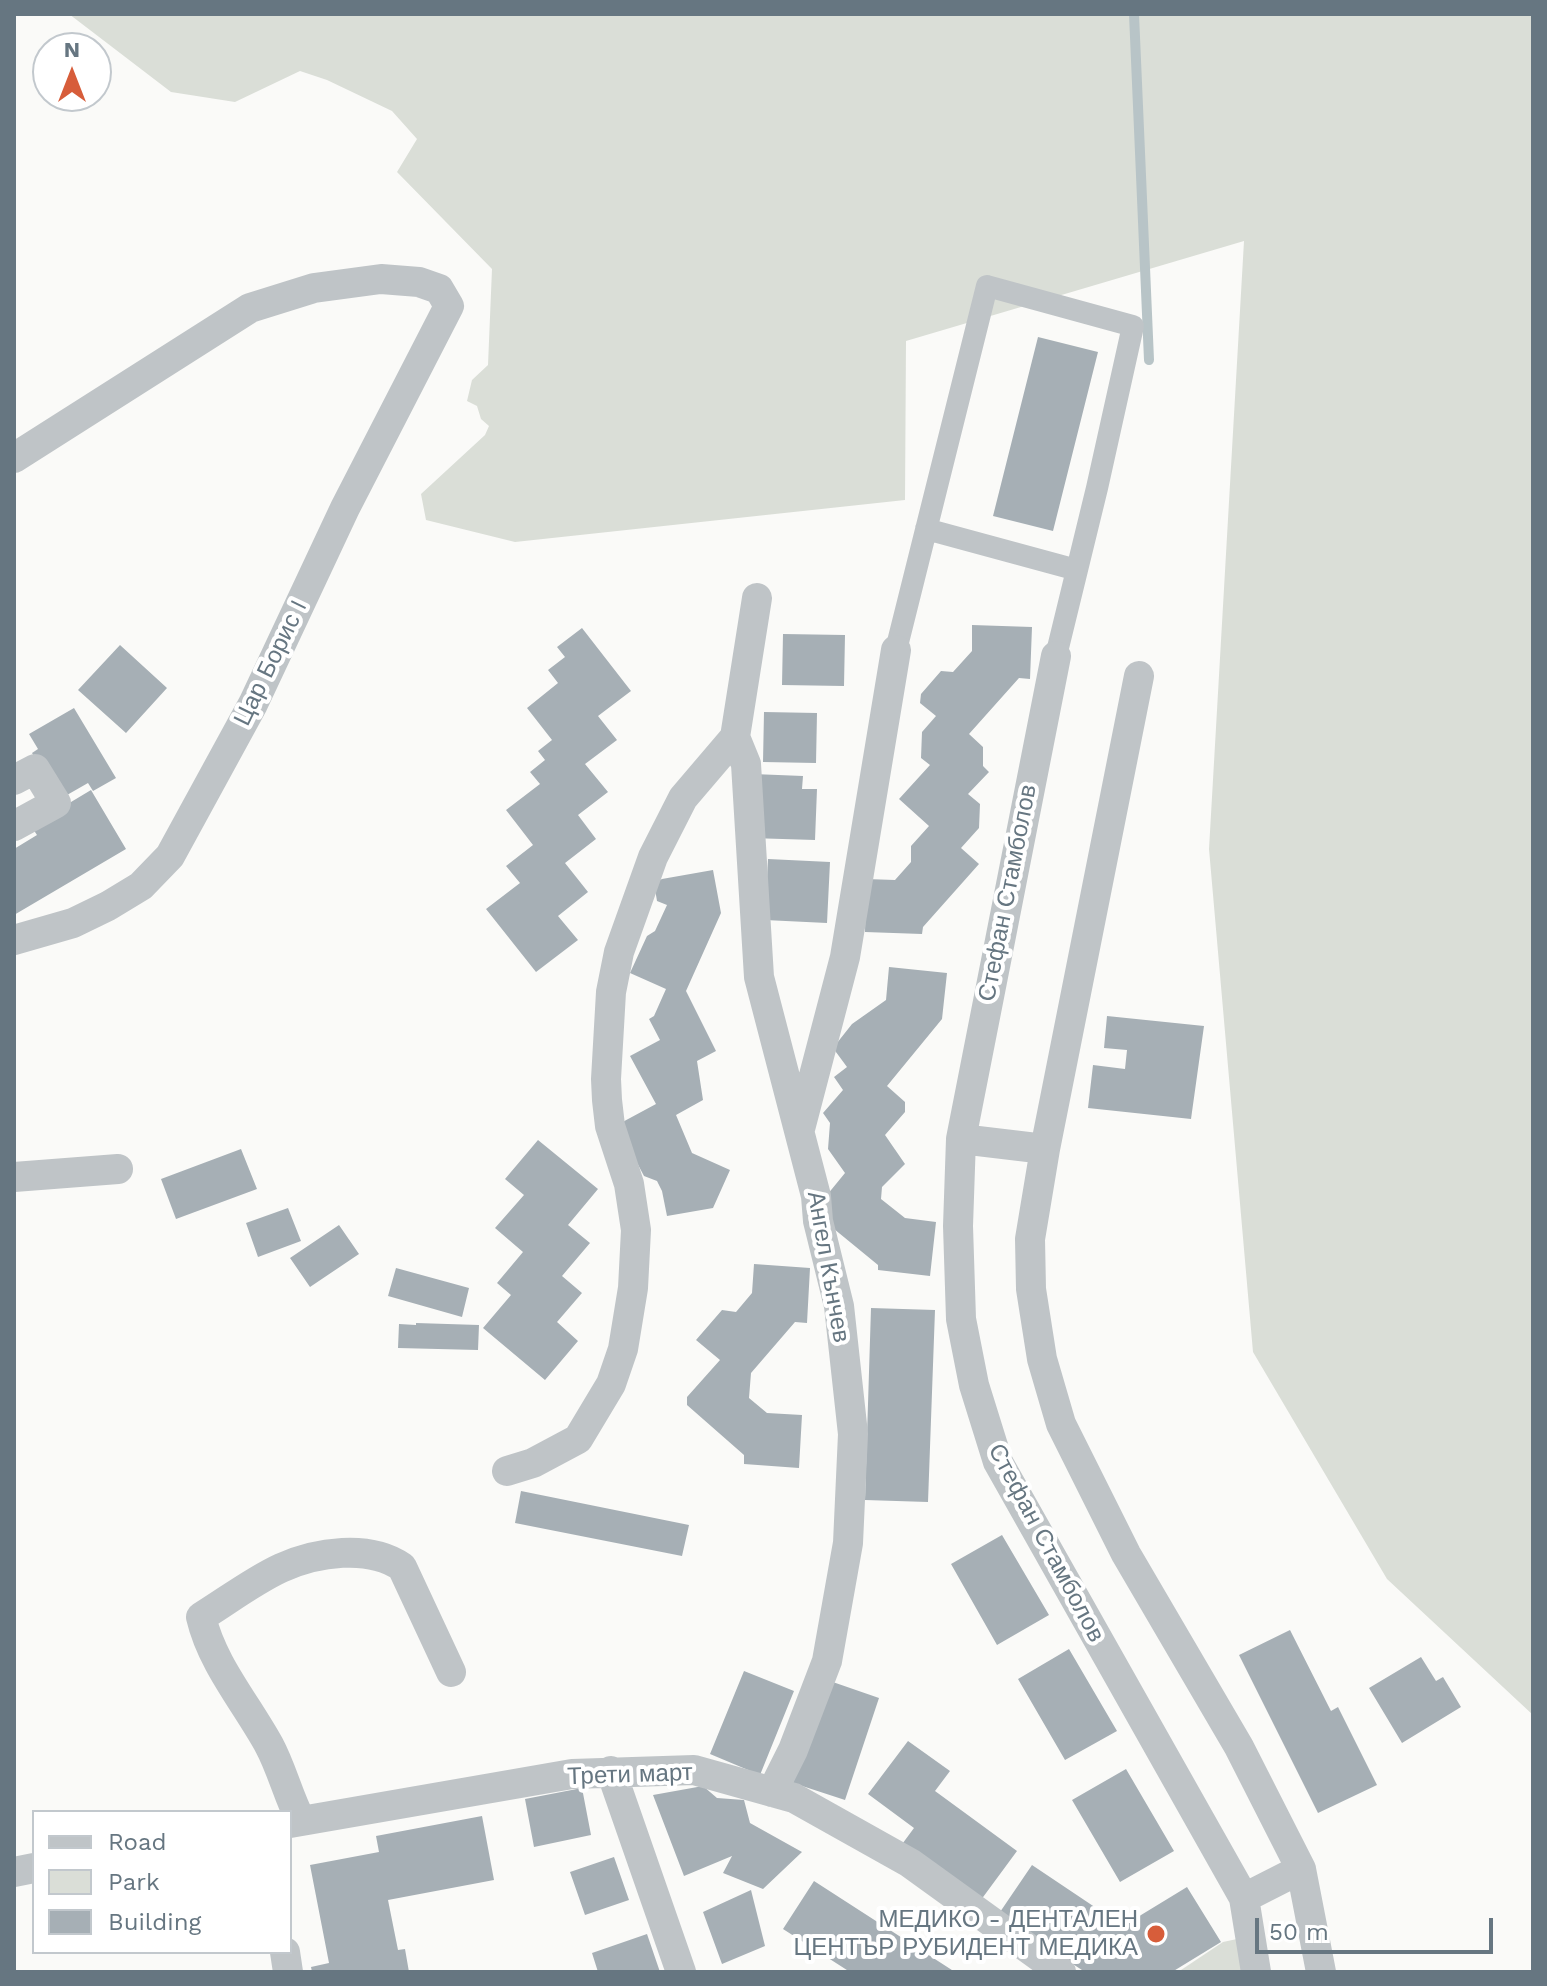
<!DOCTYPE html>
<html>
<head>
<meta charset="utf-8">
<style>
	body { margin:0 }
	#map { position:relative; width:1547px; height:1986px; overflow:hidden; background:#fafaf8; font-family:"Work Sans",sans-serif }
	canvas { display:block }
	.frame { position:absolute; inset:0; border:16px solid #667681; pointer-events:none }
	.legend { position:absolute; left:32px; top:1810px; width:260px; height:144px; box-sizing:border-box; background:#fff; border:2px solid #c2c8cd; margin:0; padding:10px 14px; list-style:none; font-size:24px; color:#667681 }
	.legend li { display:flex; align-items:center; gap:16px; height:40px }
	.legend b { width:40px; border:2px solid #c2c8cd }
	.north { position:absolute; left:32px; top:32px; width:80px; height:80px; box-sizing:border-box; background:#fff; border:2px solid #c2c8cd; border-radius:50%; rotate:0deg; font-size:22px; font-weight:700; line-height:32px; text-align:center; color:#667681 }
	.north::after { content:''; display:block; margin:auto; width:28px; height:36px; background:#d75d3a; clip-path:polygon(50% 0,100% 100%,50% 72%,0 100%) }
	.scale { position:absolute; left:1255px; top:1918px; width:238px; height:36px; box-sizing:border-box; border:4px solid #667681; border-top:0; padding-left:10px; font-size:24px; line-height:28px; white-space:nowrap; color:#667681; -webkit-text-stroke:6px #fff; paint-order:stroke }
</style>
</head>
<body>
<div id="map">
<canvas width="1547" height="1986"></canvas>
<div class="frame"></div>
<ul class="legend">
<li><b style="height:10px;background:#bfc4c7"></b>Road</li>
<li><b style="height:22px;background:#daded7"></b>Park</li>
<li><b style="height:22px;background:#a6afb5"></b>Building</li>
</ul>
<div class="north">N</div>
<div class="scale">50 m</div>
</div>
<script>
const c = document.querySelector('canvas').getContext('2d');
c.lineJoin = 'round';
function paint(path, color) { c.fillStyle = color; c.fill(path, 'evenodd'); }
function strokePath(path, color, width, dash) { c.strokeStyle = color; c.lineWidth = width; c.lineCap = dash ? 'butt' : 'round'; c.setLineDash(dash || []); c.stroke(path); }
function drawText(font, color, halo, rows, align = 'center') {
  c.font = font + ' "Work Sans",sans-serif'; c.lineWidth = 8; c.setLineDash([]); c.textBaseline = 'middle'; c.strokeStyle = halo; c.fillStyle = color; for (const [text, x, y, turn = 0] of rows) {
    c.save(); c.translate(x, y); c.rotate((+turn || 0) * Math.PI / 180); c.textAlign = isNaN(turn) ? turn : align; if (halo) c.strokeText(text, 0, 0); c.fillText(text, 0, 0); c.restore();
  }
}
paint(new Path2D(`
	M69,14h1464v1701l-146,-136 -134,-227 -44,-503 35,-608 -338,100 -1,159 -390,42 -89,-22 -5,-26 64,-59 4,-9 -8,-7 -4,-13 -10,-5 5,-21 16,-15 4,-96 -95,-97 20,-33 -25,-28 -65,-31 -27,-9 -65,31 -64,-10z
	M1237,1939l5,33h-64l45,-30z`), '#daded7');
strokePath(new Path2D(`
	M1134,14l15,346`), '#b8c4c7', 10);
paint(new Path2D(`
	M1038,337l60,15 -45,179 -60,-15z
	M972,625l60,2 -2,52 -11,-1 -50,56 14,13v19l6,6 -21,22 12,10 -1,24 -18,20 18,16 -56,63 -1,7 -57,-2 1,-53 29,1 16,-18v-16l18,-20 -30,-27 31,-34 -9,-7 1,-26 14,-16 -16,-13 1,-9 20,-23 12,1 19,-21z
	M582,628l49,63 -33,25 19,24 -32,24 23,28 -30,23 18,24 -31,24 23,29 -30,24 20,24 -42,32 -50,-63 34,-26 -14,-17 27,-21 -27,-35 34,-26 -10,-12 15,-12 -7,-9 14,-11 -25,-32 31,-25 -10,-13 17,-13 -8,-10z
	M783,634l62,1 -1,51 -62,-1z
	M120,645l47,43 -41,45 -48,-43z
	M74,708l42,70 -23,13 -5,-8 -28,16 -28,-46 6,-4 -9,-15z
	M764,712l53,1 -1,50 -53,-1z
	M753,774l50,2 -1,13h15l-2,51 -65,-2z
	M91,790l35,59 -112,66v-66l23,-14 -6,-9z
	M768,859l62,3 -3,61 -62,-3z
	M713,870l8,43 -35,78 30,60 -19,10 6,39 -27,15 16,38 38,17 -17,38 -46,8 -5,-25 -5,-10 -13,-5 -27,-51 39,-21 -26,-48 30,-16 -11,-21 5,-3 12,-27 -36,-16 17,-37 8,-5 12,-26 -10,-4 -3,-18 8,-4z
	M889,967l58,6 -5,46 -55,67 18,16v10l-20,23 20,29 -23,23 -1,12 24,19 31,4 -6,54 -52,-6v-5l-61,-50 1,-9 27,-33 -17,-24 2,-26 -7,-10 20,-23 -9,-13 13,-10 -14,-19 19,-24 34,-24z
	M1107,1016l97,10 -13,93 -103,-11 5,-43 32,4 2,-19 -23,-2z
	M538,1140l60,49 -30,36 22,18 -28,33 20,17 -25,29 21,19 -33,39 -62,-52 28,-33 -14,-12 26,-31 -28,-24 29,-33 -19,-16z
	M241,1149l16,40 -81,30 -15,-40z
	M288,1208l13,33 -43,16 -12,-34z
	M339,1225l20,29 -49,33 -20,-29z
	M754,1264l56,4 -3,55 -12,-1 -44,51 -2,25 18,15 35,2 -3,53 -55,-4v-9l-57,-50v-8l33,-37 -24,-20 26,-30 14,2 16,-19z
	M396,1268l73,20 -7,29 -74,-21z
	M871,1308l64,2 -7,192 -63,-2z
	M416,1323l63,2 -1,25 -80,-2 1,-24 17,1z
	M521,1491l168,34 -7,31 -167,-33z
	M1002,1535l47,80 -52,30 -46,-81z
	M1290,1630l41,81 7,-4 39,78 -59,28 -79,-158z
	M1069,1649l48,82 -52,29 -47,-81z
	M1421,1657l15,24 7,-4 18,30 -59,36 -33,-55z
	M744,1671l50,20 -34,84 -50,-21z
	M827,1680l52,18 -34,102 -52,-17z
	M908,1741l42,30 -15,20 82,60 -42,57 -78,-57 17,-23 -46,-34z
	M1126,1769l48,82 -54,31 -48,-82z
	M703,1786l14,12 27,2 6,23 52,29 -39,37 -40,-16 9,-17 -48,20 -31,-81z
	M582,1788l9,47 -57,12 -9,-48z
	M482,1816l12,64 -106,20 10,50 7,-1 4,23h-97l-1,-5 18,-4 -19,-98 69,-13 -3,-16z
	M614,1857l15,43 -44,15 -15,-43z
	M1032,1865l91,61 64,-39 34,55 -49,30h-87l-87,-57z
	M814,1881l141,91h-105l-67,-43z
	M751,1890l14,56 -43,18 -19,-52z
	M647,1934l13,38h-62l-6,-19z`), '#a6afb5');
strokePath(new Path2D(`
	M926,529l151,41
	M896,650l91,-364 146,40 -36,162 -41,168`), '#bfc4c7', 22);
strokePath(new Path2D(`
	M14,458l236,-150 64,-20 67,-9 38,3 20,7 10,17 -104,202 -92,196 -83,152 -29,30 -33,20 -35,17 -59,17
	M1056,656l-95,483 -3,87 3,93 13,66 24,77 246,436 12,74
	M1139,676l-94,473 -15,90 1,50 11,70 19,65 65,130 113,193 62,122 20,103
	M735,737l11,27 13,213 57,219 2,25 21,85 14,128 -5,109 -21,118 -34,89 -21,42
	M14,780l21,-11 21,34 -42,23
	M800,1129l45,-172 51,-307
	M961,1139l84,10
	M14,1177l104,-8
	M507,1471l26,-8 45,-24 33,-55 12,-35 10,-61 3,-58 -7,-46 -19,-58 -3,-26 -1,-21 5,-87 8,-40 34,-95 30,-59 52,-61 22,-139
	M611,1771l70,201
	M301,1821c-13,-25 -19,-52 -32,-76 -23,-42 -57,-81 -68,-128 26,-16 52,-36 80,-49 35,-16 88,-24 121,-1l49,105
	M290,1823l282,-49 122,-4 100,28 116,65 151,109
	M14,1872l20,-4
	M1244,1898l57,-29
	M285,1952l3,20`), '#bfc4c7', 30);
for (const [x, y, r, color] of [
	[1156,1934,10,"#d75d3a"]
]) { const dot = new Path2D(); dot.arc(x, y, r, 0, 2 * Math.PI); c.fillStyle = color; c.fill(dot); strokePath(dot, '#fff', 3); }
drawText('24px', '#667681', '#fff', [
	["Цар Борис I",271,663,-64],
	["Стефан Стамболов",1008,893,-79],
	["Ангел Кънчев",828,1267,80],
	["Стефан Стамболов",1046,1543,62],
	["Трети март",630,1775,-2]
]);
drawText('24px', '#667681', '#fff', [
	["МЕДИКО - ДЕНТАЛЕН",1138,1920],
	["ЦЕНТЪР РУБИДЕНТ МЕДИКА",1138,1948]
], 'right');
</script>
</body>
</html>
